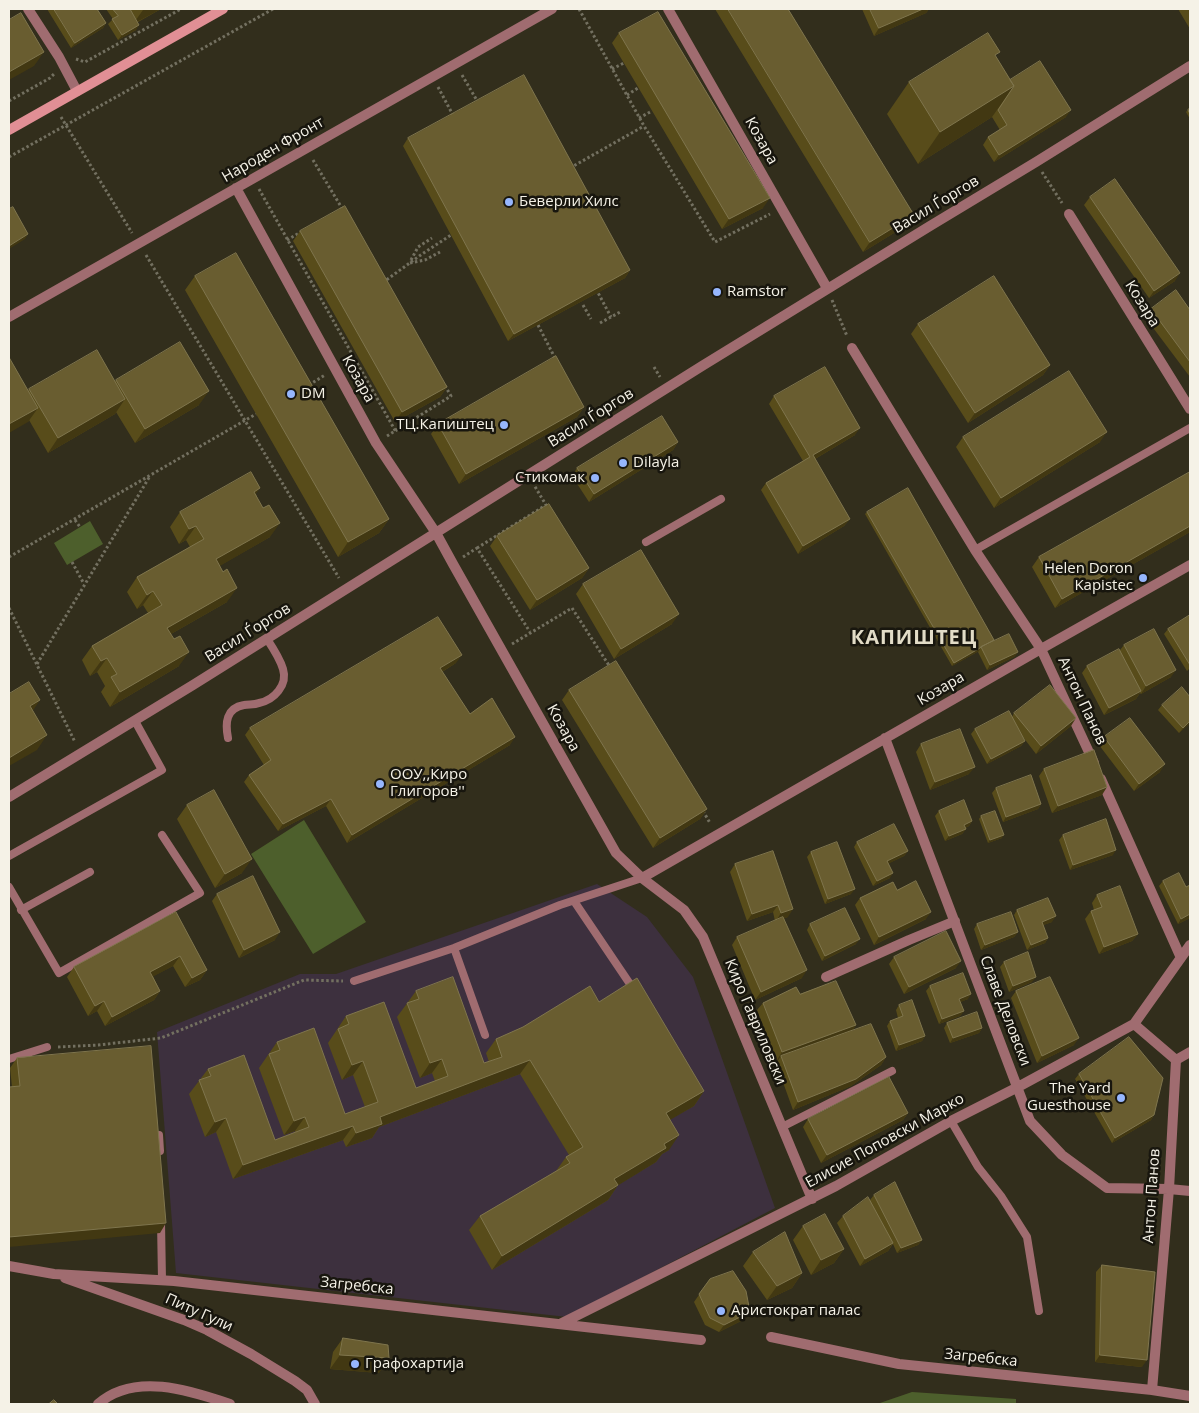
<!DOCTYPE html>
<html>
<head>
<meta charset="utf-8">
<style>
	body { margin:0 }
	#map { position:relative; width:1199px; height:1413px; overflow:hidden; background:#322e1c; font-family:"Open Sans",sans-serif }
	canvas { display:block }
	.frame { position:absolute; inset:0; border:10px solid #f5f2e7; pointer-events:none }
</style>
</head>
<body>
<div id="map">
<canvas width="1199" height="1413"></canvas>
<div class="frame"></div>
</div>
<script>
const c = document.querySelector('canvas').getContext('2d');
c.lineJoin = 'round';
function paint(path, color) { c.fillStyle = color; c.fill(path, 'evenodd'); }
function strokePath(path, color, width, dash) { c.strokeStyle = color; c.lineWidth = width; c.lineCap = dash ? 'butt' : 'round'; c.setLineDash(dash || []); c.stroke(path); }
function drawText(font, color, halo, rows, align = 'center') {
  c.font = font + ' "Open Sans",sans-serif'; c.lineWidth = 5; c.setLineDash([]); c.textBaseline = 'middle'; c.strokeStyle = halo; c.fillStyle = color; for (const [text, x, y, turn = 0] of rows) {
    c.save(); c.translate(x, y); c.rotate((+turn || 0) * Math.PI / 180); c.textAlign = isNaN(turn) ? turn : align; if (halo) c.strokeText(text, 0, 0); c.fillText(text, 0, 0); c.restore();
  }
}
paint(new Path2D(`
	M597,884l50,33 46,60 82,231 -208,109 -391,-44 -19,-241 143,-58h36z`), '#3d303e');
paint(new Path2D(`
	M90,521l13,23 -36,21 -13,-22z
	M304,820l62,102 -53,32 -62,-100z
	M912,1392l104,7v5h-139z`), '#4d5f2c');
strokePath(new Path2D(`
	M579,9l65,117 71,116 55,-28
	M76,59l9,3 96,-53
	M612,69l12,-6
	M462,75l17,29
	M438,87l16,30
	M627,95l11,-7
	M9,101l41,-23 4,-4
	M61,117l71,116
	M639,118l13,-7
	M9,157l264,-148
	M313,160l30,50
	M570,168l74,-42
	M1042,172l20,31
	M259,189l137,243
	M287,240l14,-8
	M146,255l193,323
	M411,260l7,-13 14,-9
	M410,263l15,-3 15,-8
	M387,283l-2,-2 37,-27 29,-19
	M596,289l15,28
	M832,300l15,36
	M583,305l8,14
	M600,323l22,-12
	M538,325l18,35
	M654,367l6,10
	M309,385l16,-10
	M387,436l64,-40 -7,-12
	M75,520l5,7
	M477,548l69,-43 -12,-20
	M9,557l247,-143
	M463,557l14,-9 53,84
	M72,562l12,22
	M9,608l66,134
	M512,644l60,-36 38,59
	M37,664l113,-188
	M703,811l7,12
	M58,1047l40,-2 63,-7 143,-58 39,1`), '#737060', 3, [2.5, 2.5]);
strokePath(new Path2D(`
	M646,542l75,-43
	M975,550l215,-122
	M228,738c-3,-15 -2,-30 16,-33 5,-1 10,0 15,-2 15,-3 29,-18 24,-34 -3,-10 -10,-21 -16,-30
	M9,856l153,-86 -27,-49
	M9,887l50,86 141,-80 -38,-58
	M574,901l60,89
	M21,910l69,-38
	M454,948l31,87
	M354,981l100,-33 106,-43 82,-27
	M9,1059l38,-12
	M951,1121l27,46 23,29 26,41 12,74
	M782,1127l110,-56
	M159,1135l1,16
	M161,1222l1,58`), '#a06c70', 8);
strokePath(new Path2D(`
	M28,9l31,48 18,34
	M668,9l159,279
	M236,188l140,255 60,90 17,31 163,289 26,25 42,32 19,27 109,262
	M1069,214l121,195
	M9,317l543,-308
	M852,348l123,202 66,99 53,114
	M885,738l145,383 32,34 45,33 62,1 21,2
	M1101,779l80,179
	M9,797l184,-112 509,-319 228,-140 106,-64 154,-96
	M642,878l399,-229 149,-84
	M826,977l83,-37 46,-19
	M1134,1024l42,36 -7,129 -17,201
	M1176,1060l14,-8
	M9,1266l45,8 120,7 527,59
	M65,1278l119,42 23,10 44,24 44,27 12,9 8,14
	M560,1324l276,-138 115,-65 67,-34 116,-63 56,-79
	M771,1337l128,27 253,26 38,6
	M98,1404c36,-32 91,-14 132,0`), '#a06c70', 10);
strokePath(new Path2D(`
	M9,130l214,-121`), '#e18f95', 10);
paint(new Path2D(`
	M47,9h50l9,14 -3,5 -32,20z
	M106,9h55l-23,13 -2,8 -18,10 -10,-16 5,-5z
	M715,9h73l119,216 -44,27z
	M862,9h67l-3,4 -52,23z
	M1178,9h12v20z
	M619,33l144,175 -41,21 -110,-186z
	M996,57l14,23 56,37 -72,45 -11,-17 5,-8 12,-7 -8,-13 -74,47 -31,-50 22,-32z
	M1190,108v11l-4,-7z
	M408,138l222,132 -5,8 -117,63 -105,-195z
	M1090,197l85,84 -26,17 -65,-93z
	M300,231l147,156 -7,10 -45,25 -102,-181z
	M195,276l194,243 -10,14 -41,24 -153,-267z
	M1151,309l39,1v67l-45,-60z
	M918,324l132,41 -7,10 -75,48 -57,-89z
	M116,380l83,25 -64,38 -19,-31 -1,2 -67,39 -19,-33 -1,2v-31l1,-2 86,-8z
	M774,396l81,39 -40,24 35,60 -6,7 -46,28 -37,-64 5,-7 37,-22 -34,-57z
	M584,407l-7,10 -118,67 -28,-50 7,-10z
	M963,437l137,5 -106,66 -38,-61z
	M678,442l-5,8 -84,52 -17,-26 5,-8z
	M1190,472v60l-135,76 -23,-41 7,-10z
	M256,494l14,43 -51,29 8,36 -56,32 8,32 -69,41 -9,-15 4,-6 -8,-14 -7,4 -8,-16 10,-14 56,-33 -5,-8 -6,4 -10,-17 10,-15 53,-30 -4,-7 -7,4 -9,-17 10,-15z
	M867,512l127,128 24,12 -4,5 -27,13 -9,-18 1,-1 -27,15 -87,-152z
	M497,536l92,32 -7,10 -52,32 -40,-64z
	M583,584l89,40 -58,35 -38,-65z
	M1190,615v53l-3,3 -23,-37 4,-5z
	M1124,645l47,32 -30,17 -1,-1 -4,6 -32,16 -22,-42 5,-7 33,-16z
	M456,663l-14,9 28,42 40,31 -163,98 -21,-37 -48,25 -34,-49 5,-7 15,-10 -19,-30 5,-7z
	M569,690l138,119 -7,10 -47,29 -91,-148z
	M1190,697v26l-11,10 -21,-23 4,-5z
	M1014,713l57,13 -35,28 -13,-17 2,4 -4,5 -34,18 -16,-30 4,-5 37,-12z
	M1104,737l56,35 -26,19 -35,-46z
	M921,744l48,30 -39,16 -14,-38z
	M1044,769l58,26 -50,18 -13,-37z
	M996,788l45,16 -3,5 -35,13 -11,-29z
	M187,805l55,68 -27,15 -38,-69z
	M939,811l33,10 -3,5 -4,2 1,1 -4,5 -17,7 -10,-25z
	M981,816l21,22 -14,5 -9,-24z
	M1063,835l50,20 -43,15 -11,-30z
	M857,842l51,9 -4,5 -15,7 1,15 -17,8 -19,-39z
	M773,851l15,66 -4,1 18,60 -47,22 -23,-55 5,-8 38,-16 -2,-9 -26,9 -17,-49 5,-8z
	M811,852l40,42 -26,10 -18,-47z
	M1163,881l23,6 4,-2v33l-12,6 -19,-38z
	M897,890l29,29 -52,26 -19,-40 5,-7z
	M217,894l58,46 -36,18 -27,-57z
	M1097,895l41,39 -6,7 -33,13 -14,-35 6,-8 3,-1 -2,-7z
	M1017,910l35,12 -9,3 5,13 -3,5 -18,7 -13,-35z
	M176,912l31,58 -7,10 -15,7 -12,-21 -20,10 7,15 -6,9 -49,26 -8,-15 -9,5 -21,-39 7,-10z
	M810,924l46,20 -34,17 -15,-31z
	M977,924l41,8 -4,5 -33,13 -7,-21z
	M894,957l62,11 -52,26 -15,-30z
	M1004,962l28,20 -23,10 -9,-25z
	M930,986l38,13 -8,3 4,9 -4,5 -21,8 -13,-33z
	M416,991l68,72 5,-1 -3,-9 10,-14 103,-37 105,89 -10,15 -25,14v30l-7,4 -6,8 -38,23 -10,15 -116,70 -23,-40 11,-14 76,-45 10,-14 3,-2 -49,-81 -141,53 -7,11 -26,9 -3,-7 -110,39 -17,-47 -11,5 -16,-43 19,-25 67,71 20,-7v-2l-11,4 -25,-67 18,-26 68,72 20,-7 -12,-32 -11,5 -14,-37 18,-27 70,72 19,-7 -3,-8 -12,5 -23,-61z
	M1016,991l58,54 -37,18 -26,-65z
	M800,994l56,31 -4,6 34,26 -5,8 -30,21 -58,24 -17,-47 3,-4 -2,1 -20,-50 6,-7z
	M899,1005l26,31 -3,5 -26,10 -9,-25 3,-5 8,-3 -2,-8z
	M947,1023l35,5 -3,5 -29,10 -6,-15z
	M17,1058l143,175 -148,-146 -2,-19z
	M1079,1074l75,41 -3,5 -39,23 -37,-64z
	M908,1113l-5,7 -82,43 -18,-36 5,-8z
	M874,1195l48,45 -4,5 -21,8 -4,-9 -5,7 -28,15 -23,-43 6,-7 27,-16z
	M803,1226l41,23 -10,14 -23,12 -18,-35z
	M753,1252l49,21 -10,15 -25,12 -24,-34z
	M1102,1265l40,102 -47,-5 1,-90z
	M710,1279l40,33 -5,7 -26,13 -14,-7 -11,-23z
	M343,1338l36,35 -49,-4 3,-17z`), '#584c1a');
paint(new Path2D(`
	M145,9h16l-28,15 10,-14z
	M923,9h6l-3,4 -52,23 5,-8z
	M106,23l-3,5 -32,20 4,-5z
	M139,25l-3,5 -18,10 4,-5z
	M44,52l-10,14 -25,14v-8z
	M1014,86l-22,31 -74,47 22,-32z
	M1071,110l-5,7 -72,45 5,-7z
	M770,198l-7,10 -41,21 7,-10z
	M914,215l-7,10 -44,27 7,-10z
	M28,234l-3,5 -16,10v-3z
	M630,270l-5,8 -117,63 6,-7z
	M1180,273l-5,8 -26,17 5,-7z
	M1050,365l-7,10 -75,48 7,-10z
	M447,387l-7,10 -45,25 7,-10z
	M209,391l-10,14 -64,38 10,-14z
	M125,399l-10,15 -67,39 10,-15z
	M584,407l-7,10 -118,67 7,-10z
	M38,408l-10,14 -19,11v-9z
	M860,428l-5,7 -47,28 5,-8z
	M1107,432l-7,10 -106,66 7,-10z
	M678,442l-5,8 -84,52 5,-8z
	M260,488l-10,14 4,-10z
	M389,519l-10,14 -41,24 10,-15z
	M850,519l-6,7 -46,28 5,-8z
	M280,523l-10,14 -64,37 10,-15z
	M196,526l-10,14 -7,4 10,-15z
	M1190,526v6l-135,76 7,-9z
	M589,568l-7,10 -52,32 7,-10z
	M237,588l-10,14 -70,40 10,-14z
	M153,591l-10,14 -6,4 10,-14z
	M679,614l-7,10 -58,35 7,-10z
	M980,648l-1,3 -27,15 2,-3z
	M189,652l-10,14 -69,41 10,-15z
	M1018,652l-4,5 -27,13 3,-5z
	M462,655l-6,8 -21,13 5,-8z
	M107,658l-10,14 -7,4 11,-15z
	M1176,670l-5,7 -30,17 5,-8z
	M1141,691l-5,8 -32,16 5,-7z
	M40,700l-10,15v-9z
	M1076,718l-5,8 -35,28 5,-8z
	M1190,721v2l-11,10 4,-5z
	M47,735l-10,15 -28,16v-8z
	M515,737l-5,8 -163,98 5,-8z
	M1025,741l-4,5 -34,18 4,-5z
	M1165,764l-5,8 -26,19 5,-7z
	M975,767l-6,7 -39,16 5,-8z
	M1107,787l-5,8 -50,18 6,-7z
	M331,799l-5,7 -48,25 5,-7z
	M1041,804l-3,5 -35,13 3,-5z
	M707,809l-7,10 -47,29 7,-10z
	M972,821l-3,5 -9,4 4,-5z
	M966,829l-4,5 -17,7 4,-5z
	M1004,835l-2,3 -14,5 2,-3z
	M1116,850l-3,5 -43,15 3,-5z
	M908,851l-4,5 -20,10 3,-5z
	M252,859l-10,14 -27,15 10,-14z
	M893,873l-3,5 -17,8 4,-5z
	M855,889l-4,5 -26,10 3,-5z
	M778,905l-5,7 -26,9 5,-7z
	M793,909l-5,8 -12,4 5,-8z
	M931,912l-5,7 -52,26 5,-8z
	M1190,914v4l-12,6 3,-5z
	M1056,916l-4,6 -14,5 4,-5z
	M280,932l-5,8 -36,18 5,-8z
	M1018,932l-4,5 -33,13 4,-5z
	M1138,934l-6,7 -33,13 5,-7z
	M1048,938l-3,5 -18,7 4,-5z
	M860,939l-4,5 -34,17 3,-5z
	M180,956l-7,10 -30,16 7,-10z
	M961,961l-5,7 -52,26 5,-7z
	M207,970l-7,10 -15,7 7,-9z
	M807,970l-5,8 -47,22 6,-8z
	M1036,977l-4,5 -23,10 4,-6z
	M160,991l-6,9 -49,26 7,-9z
	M971,994l-3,5 -12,5 3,-5z
	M104,1001l-7,10 -9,5 7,-10z
	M964,1011l-4,5 -21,8 3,-5z
	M856,1025l-5,8 -70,23 -2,3 -2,1 5,-8z
	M982,1028l-3,5 -29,10 3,-5z
	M925,1036l-3,5 -26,10 3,-6z
	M1079,1038l-5,7 -37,18 5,-7z
	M886,1057l-5,8 -30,21 -58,24 5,-8z
	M442,1059l-10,14 -12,5 10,-15z
	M530,1060l-10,14 -141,53 -7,11 -26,9 10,-14 24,-16z
	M363,1061l-10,14 -11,5 10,-15z
	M704,1091l-10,15 -38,22 10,-15z
	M908,1113l-5,7 -82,43 6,-8z
	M1154,1115l-3,5 -39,23 3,-5z
	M305,1117l-10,14 -11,4 10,-14z
	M226,1118l-10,14 -11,5 10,-15z
	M353,1126l-10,14 -110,39 10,-14z
	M679,1135l-10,15 -7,4 -6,8 -52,32 10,-15 50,-35z
	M618,1185l-10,15 -116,70 10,-14z
	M166,1223l-6,10 -151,14v-10z
	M922,1240l-4,5 -21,8 4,-5z
	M893,1243l-5,8 -28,15 5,-7z
	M844,1249l-10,14 -23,12 10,-15z
	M802,1273l-10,15 -25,12 10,-14z
	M750,1312l-5,7 -26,13 5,-7z
	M340,1355l49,3 -10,15 -49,-4z
	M1100,1355l47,5 -5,7 -47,-5z`), '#423812');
const building = new Path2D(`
	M54,9h43l9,14 -31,20z
	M113,9h17l9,16 -17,10 -10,-16 6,-3z
	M728,9h60l126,206 -44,27z
	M870,9h53l-44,19z
	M658,12l112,186 -41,21 -110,-186z
	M21,13l23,39 -35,20v-52z
	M988,33l12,19 -5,3 19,31 -74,46 -31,-50z
	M1040,61l31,49 -72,45 -11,-18 19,-12 -9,-15 16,-24 -4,-6z
	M524,75l106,195 -116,64 -106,-196z
	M1190,108v6l-2,-4z
	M1115,179l65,94 -26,18 -64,-94z
	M345,206l102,181 -45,25 -102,-181z
	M13,207l15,27 -19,12v-37z
	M236,253l153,266 -41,23 -153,-266z
	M994,276l56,89 -75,48 -57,-89z
	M1176,290l14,20v52l-39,-53z
	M180,342l29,49 -64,38 -29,-49z
	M97,350l28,49 -67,39 -29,-49z
	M556,356l28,51 -118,67 -28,-50z
	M10,359l28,49 -29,16v-64z
	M825,367l35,61 -47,27 37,64 -47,27 -37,-63 44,-26 -36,-61z
	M1069,371l38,61 -106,66 -38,-61z
	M662,416l16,26 -84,52 -17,-26z
	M251,472l9,16 -6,4 9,16 6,-3 11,18 -64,36 7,13 4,-3 10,19 -70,40 7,11 6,-3 9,16 -69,40 -9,-15 6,-3 -10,-16 -6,3 -9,-15 70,-41 -9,-14 -6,4 -10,-18 67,-38 -8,-13 -7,3 -9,-17z
	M1190,472v54l-128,73 -23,-42z
	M908,488l86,152 -13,7 -1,1 -26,15 -87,-151z
	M549,504l40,64 -52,32 -40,-64z
	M641,550l38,64 -58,35 -38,-65z
	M1190,615v50l-22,-36z
	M438,617l24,38 -22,13 30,46 22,-16 23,39 -163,98 -21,-36 -48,25 -34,-49 22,-15 -21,-32z
	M1154,629l22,41 -30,16 -22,-41z
	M1009,634l9,18 -28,13 -9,-18z
	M1119,649l22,42 -32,17 -22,-42z
	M616,661l91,148 -47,29 -91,-148z
	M29,682l11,18 -10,6 17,29 -38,23v-64z
	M1050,685l26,33 -35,28 -27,-33z
	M1182,687l8,10v24l-7,7 -21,-23z
	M1009,711l16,30 -34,18 -16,-30z
	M1130,718l35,46 -26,20 -35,-47z
	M960,729l15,38 -40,15 -14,-38z
	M1094,750l13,37 -49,19 -14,-37z
	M1031,775l10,29 -35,13 -10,-29z
	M214,790l38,69 -27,15 -38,-69z
	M964,800l8,21 -8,4 2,4 -17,7 -10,-25z
	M995,811l9,24 -14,5 -9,-24z
	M1106,819l10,31 -43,15 -10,-30z
	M894,824l14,27 -21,10 6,12 -16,8 -20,-39z
	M837,842l18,47 -27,10 -17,-47z
	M773,851l20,58 -12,4 -3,-8 -26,9 -17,-50z
	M1179,873l7,14 4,-2v29l-9,5 -18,-38z
	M253,876l27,56 -36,18 -27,-56z
	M916,881l15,31 -52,25 -19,-39 33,-16 4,8z
	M1120,886l18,48 -34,13 -13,-36 11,-4 -5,-12z
	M1048,898l8,18 -14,6 6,16 -17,7 -14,-35z
	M845,908l15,31 -35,17 -15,-32z
	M176,912l31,58 -15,8 -12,-22 -30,16 10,19 -48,26 -8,-16 -9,5 -21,-39z
	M1011,912l7,20 -33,13 -8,-21z
	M783,917l24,53 -46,22 -24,-55z
	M946,931l15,30 -52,26 -15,-30z
	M1028,952l8,25 -23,9 -9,-24z
	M963,973l8,21 -12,5 5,12 -22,8 -12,-33z
	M453,977l31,86 18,-6 -6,-18 27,-12 67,-41 9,16 38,-24 67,113 -38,22 13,22 -15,9 2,4 -52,31 4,6 -116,71 -22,-40 90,-53 -4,-6 17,-10 -53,-87 -150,57 2,7 -26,9 -3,-7 -110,39 -17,-47 -11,4 -16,-42 12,-4 -3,-7 36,-14 31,85 34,-13 -4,-10 -11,4 -25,-67 11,-4 -3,-8 37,-14 31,86 33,-12 -15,-41 -11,4 -14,-36 11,-5 -3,-8 38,-14 32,86 32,-12 -6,-17 -12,4 -23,-60 12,-4 -3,-8z
	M1050,977l29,61 -37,18 -26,-65z
	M836,981l20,44 -74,27 -19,-49 33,-16 4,7z
	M912,1000l13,36 -26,9 -9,-24 13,-5 -4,-11z
	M977,1012l5,16 -29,10 -6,-15z
	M871,1024l15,33 -30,22 -58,23 -17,-46z
	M1129,1037l34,41 -9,37 -39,23 -36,-64z
	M151,1046l15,177 -157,14v-150l11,-1 -3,-28z
	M889,1077l19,36 -81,42 -19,-36z
	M895,1182l27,58 -21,8 -27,-53z
	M868,1197l25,46 -28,16 -22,-43z
	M825,1214l19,35 -23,11 -18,-34z
	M785,1232l17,41 -25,13 -24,-34z
	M1102,1265l53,7 -8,88 -47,-5z
	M733,1271l13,20 4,21 -26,13 -14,-7 -11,-24 11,-15z
	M343,1338l45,7 1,13 -49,-3z
	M54,1400l4,4h-9z`);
paint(building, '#695d30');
strokePath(building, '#7f754d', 1);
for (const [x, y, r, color] of [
	[509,202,5,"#96b6fd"],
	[717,292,5,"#96b6fd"],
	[291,394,5,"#96b6fd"],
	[504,425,5,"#96b6fd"],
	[623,463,5,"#96b6fd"],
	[595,478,5,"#96b6fd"],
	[1143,578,5,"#96b6fd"],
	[380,784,5,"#96b6fd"],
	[1121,1098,5,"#96b6fd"],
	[721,1311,5,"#96b6fd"],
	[355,1364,5,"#96b6fd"]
]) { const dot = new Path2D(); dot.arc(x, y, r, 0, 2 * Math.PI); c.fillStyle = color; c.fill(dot); strokePath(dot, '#18160e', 2); }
drawText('15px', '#f5f2e7', '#18160e', [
	["Козара",761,141,61],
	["Народен Фронт",273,150,-30],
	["Васил Ѓоргов",936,205,-31],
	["Козара",1142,304,58],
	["Козара",358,379,61],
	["Васил Ѓоргов",591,418,-32],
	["Васил Ѓоргов",248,633,-32],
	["Козара",941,689,-30],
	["Антон Панов",1082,701,65],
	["Козара",563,728,61],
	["Славе Деловски",1005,1011,69],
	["Киро Гавриловски",755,1022,67],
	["Елисие Поповски Марко",885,1141,-29],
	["Антон Панов",1152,1196,-86],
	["Загребска",357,1286,6],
	["Питу Гули",199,1313,24],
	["Загребска",981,1358,6]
]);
drawText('15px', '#f5f2e7', '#18160e', [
	["Беверли Хилс",519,202],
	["Ramstor",727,292],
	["DM",301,394],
	["ТЦ.Капиштец",494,425,"right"],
	["Dilayla",633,463],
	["Стикомак",585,478,"right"],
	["Helen Doron",1133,569,"right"],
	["Kapistec",1133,586,"right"],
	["ООУ,,Киро",390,775],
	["Глигоров''",390,792],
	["The Yard",1111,1089,"right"],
	["Guesthouse",1111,1106,"right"],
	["Аристократ палас",731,1311],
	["Графохартија",365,1364]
], 'left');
c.letterSpacing = '1px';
drawText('bold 20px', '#e2dcc7', '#18160e', [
	["КАПИШТЕЦ",914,638]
]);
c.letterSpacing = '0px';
</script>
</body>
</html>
